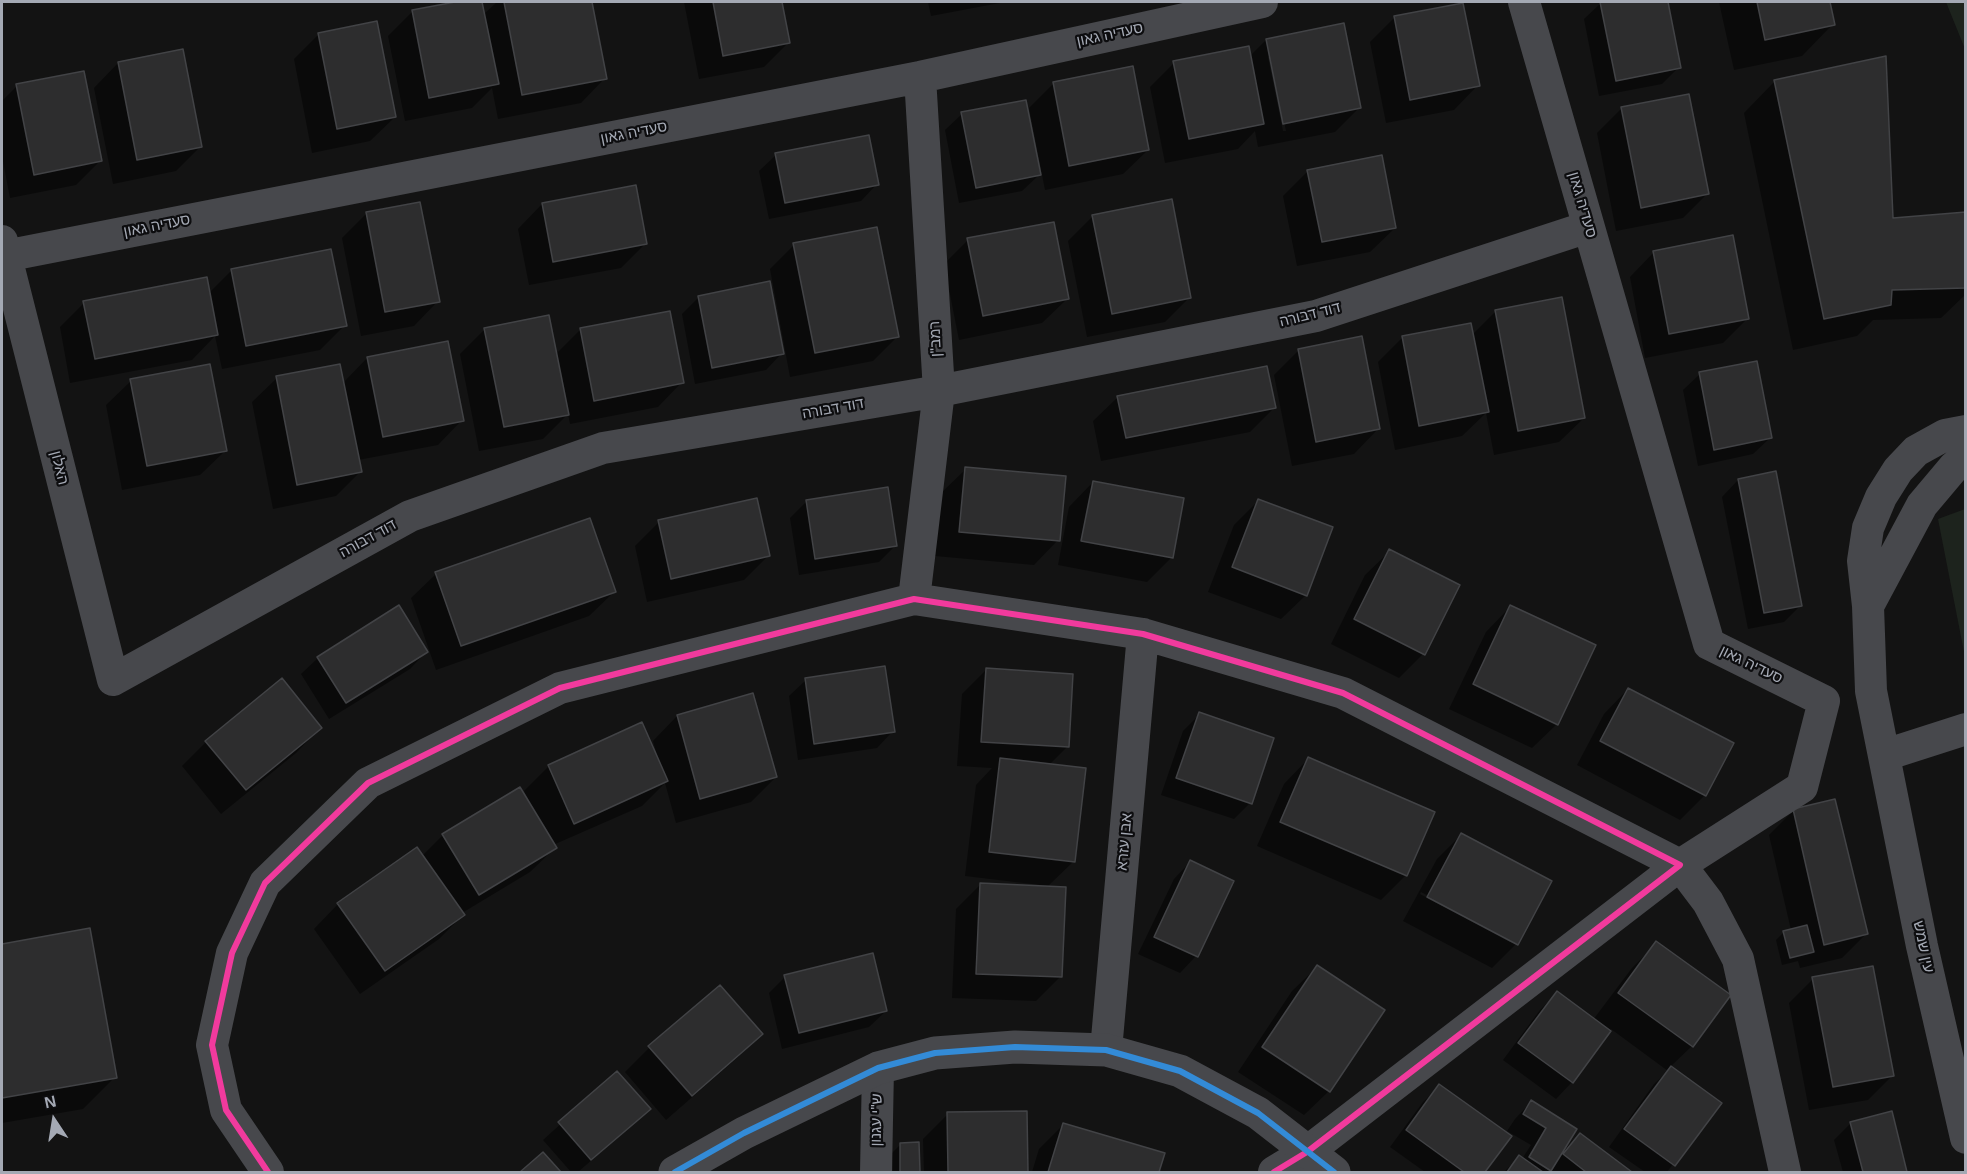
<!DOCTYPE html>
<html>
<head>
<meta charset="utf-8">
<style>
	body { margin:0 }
	#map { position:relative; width:1967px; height:1174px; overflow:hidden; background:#131313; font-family:Arial,sans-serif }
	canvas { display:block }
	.frame { position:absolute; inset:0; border:3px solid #a4a9b4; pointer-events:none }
	.north { position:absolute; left:24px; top:1090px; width:60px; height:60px; -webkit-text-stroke:4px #0d0d0f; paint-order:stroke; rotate:348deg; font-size:16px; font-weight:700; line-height:24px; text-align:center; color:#a4a9b4 }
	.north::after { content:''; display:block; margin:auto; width:21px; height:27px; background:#a4a9b4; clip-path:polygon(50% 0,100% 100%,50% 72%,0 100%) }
</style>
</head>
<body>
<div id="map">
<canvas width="1967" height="1174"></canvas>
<div class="frame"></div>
<div class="north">N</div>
</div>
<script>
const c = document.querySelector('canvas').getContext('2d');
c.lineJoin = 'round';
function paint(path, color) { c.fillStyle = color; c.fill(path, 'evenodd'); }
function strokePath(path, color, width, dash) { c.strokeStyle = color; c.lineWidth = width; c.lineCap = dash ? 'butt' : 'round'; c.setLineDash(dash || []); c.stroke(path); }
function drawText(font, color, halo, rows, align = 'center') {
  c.font = font + ' Arial,Heebo,sans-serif'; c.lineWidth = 4.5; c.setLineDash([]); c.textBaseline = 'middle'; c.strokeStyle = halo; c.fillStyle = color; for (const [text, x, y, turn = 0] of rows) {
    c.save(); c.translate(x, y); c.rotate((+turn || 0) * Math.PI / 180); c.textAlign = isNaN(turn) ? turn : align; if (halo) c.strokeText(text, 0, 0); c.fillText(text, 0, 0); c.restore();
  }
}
paint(new Path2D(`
	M1946,2h19v47z
	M1965,509h1l-1,148 -27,-138z`), '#1d231d');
paint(new Path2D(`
	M463,2h18l2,13 14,-13h93l15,76 -24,25 -83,16 -6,-31 -20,20 -67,13 -17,-85 25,-25z
	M684,2h97l8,40 -25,25 -65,12z
	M928,2h77l-74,14z
	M1607,2h59l13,65 -17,17 -63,12 -15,-77 17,-16z
	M1719,2h110l4,22 -31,32 -68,14z
	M1394,18l84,67 -24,25 -68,13 -16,-81z
	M319,34l76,83 -25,24 -58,12 -18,-94z
	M1266,40l93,68 -24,24 -77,15 -3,-16 -17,18 -73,14 -15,-76 24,-24 75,-6zM1268,57h3l15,74h-3z
	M118,63l82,84 -24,24 -63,13 -19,-96z
	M1775,81l116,139 75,-7v81l-25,24 -68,2 -16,16 -64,14 -49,-237z
	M1054,83l94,67 -25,24 -78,16 -16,-82z
	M17,86l83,75 -24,24 -66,13 -8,-42v-55z
	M1622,108l85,86 -24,24 -67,13 -19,-98z
	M962,114l77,61 -17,16 -63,12 -14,-73z
	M776,155l101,29 -16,17 -92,18 -10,-48z
	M1308,171l87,57 -25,24 -73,14 -14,-70z
	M542,204l104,39 -25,25 -92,17 -11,-56z
	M366,214l72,87 -24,25 -53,10 -19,-98z
	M1093,216l97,81 -25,25 -78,15 -19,-96z
	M968,240l99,59 -25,24 -83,17 -15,-76z
	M794,245l103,92 -24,24 -83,16 -20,-108z
	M1654,252l94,66 -25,25 -78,15 -15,-81z
	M232,270l113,55 -25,25 -98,19 -7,-33 -23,24 -122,23 -10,-56 24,-24 124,-9z
	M699,297l83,56 -16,17 -71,14 -13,-70z
	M1495,312l89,106 -25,24 -65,13 -8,-42 -24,23 -67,14 -17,-88 24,-24 70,-3z
	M485,329l70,26 25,-25 102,52 -24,25 -88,17 -2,-10 -25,25 -64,12 -19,-97z
	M1298,351l80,78 -24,25 -62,12 -18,-91z
	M367,358l95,62 -24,25 -80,15 2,12 -24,24 -63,13 -21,-107 25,-24 66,5z
	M1700,374l70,64 -17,16 -55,12 -15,-76z
	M131,381l94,70 -25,24 -78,15 -16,-85z
	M1118,397l156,11 -24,24 -149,29 -8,-40z
	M966,469l92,71 -24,25 -99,-9 6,-63z
	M1738,480l63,125 -17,17 -36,7 -26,-132z
	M1093,482l78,76 -24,24 -89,-17 11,-58z
	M807,501l89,44 -17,17 -80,13 -9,-57z
	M1258,501l48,94 -25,24 -73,-27 26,-67z
	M659,522l109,34 -24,24 -97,22 -12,-56z
	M1390,551l33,103 -24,24 -68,-34 34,-69z
	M436,574l178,18 -25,24 -153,54 -25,-72z
	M1510,607l47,117 -25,24 -83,-39 37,-77z
	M426,652l-16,17 -81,50 -28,-45 17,-16z
	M986,670l81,77 -18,18 25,96 -27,26 14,89 -25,25 -84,-3 4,-89 24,-24 59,2 1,-2 -75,-9 11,-91 16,-17 -35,-2 5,-72z
	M806,680l87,51 -16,17 -79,12 -9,-64z
	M1628,689l77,106 -25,25 -103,-55 27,-51z
	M1200,714l50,89 -16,16 -73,-24 22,-64z
	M677,716l99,61 -25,25 -75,21 -11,-40 -23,23 -89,39 2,3 -25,24 -68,41 1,2 -24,24 -79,55 -46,-65 24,-25 84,-48 21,-21 86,-34 -5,-10 25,-25 108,-11 -4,-14z
	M320,728l-24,25 -75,61 -39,-48 24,-24z
	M1308,759l98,116 -25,25 -124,-54 27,-62z
	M1793,811l73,123 -24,24 -42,10 -2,-7 -16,4 -6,-25 8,-8 7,-2 -22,-95z
	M1462,834l54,110 -24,24 -89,-47 34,-62zM1421,892l89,47v3l-90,-48z
	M1190,862l42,20 -36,74 -16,17 -42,-19 36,-75z
	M89,930l26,147 -32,32 -81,14v-177z
	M1657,943l35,103 -22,21 49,36 -52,69h-22l-36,-25 45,-63 14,-13 -57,-42 -39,53 -16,17 -53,-39 37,-50 17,-17 36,27 39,-52z
	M1317,967l12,124 -25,24 -66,-43 54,-81z
	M785,977l101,34 -17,16 -87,22 -13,-56z
	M1813,979l80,96 -25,25 -59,10 -20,-107z
	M720,987l41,47 -24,24 -71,62 -41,-48 24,-24z
	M617,1073l15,52 -54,47h-7l-28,-32z
	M1440,1086l70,51 -27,35h-58l-35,-25 33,-45z
	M1531,1102l31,50 18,-17 49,37h-125l15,-15 3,2 9,-14 -24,-14 8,-12z
	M1026,1113l1,59h-103l-1,-33 25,-25z
	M1890,1113l15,59h-62l-9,-32 17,-17z
	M1064,1124l99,30 -6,18h-125l7,-23z
	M918,1144l1,28h-26l-1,-19 8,-8z
	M543,1154l16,18h-37z`), '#0007');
const building = new Path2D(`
	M455,2h27l17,82 -70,14 -17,-88z
	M504,2h88l15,77 -85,16z
	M713,2h69l8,41 -67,13z
	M1600,2h68l13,66 -65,13z
	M1757,2h73l5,23 -70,15z
	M1463,3l17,83 -70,14 -16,-84z
	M377,21l19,96 -59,12 -19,-96z
	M1344,23l17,85 -78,16 -17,-85z
	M1249,46l15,78 -75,15 -16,-78z
	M183,49l19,98 -65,13 -19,-98z
	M1886,56l7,162 73,-6v76l-74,2 -1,15 -67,14 -50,-239z
	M1133,66l16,84 -80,16 -16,-84z
	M84,71l18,90 -68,14 -18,-91z
	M1689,94l20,100 -68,14 -20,-101z
	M1026,100l15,75 -65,13 -15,-76z
	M869,135l10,50 -94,18 -10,-50z
	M1382,155l14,73 -74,14 -15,-72z
	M636,185l11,59 -94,18 -11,-59z
	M1172,199l19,99 -79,16 -20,-99z
	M420,202l20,100 -55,10 -19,-100z
	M1054,222l15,77 -86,17 -16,-78z
	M877,227l22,110 -84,16 -22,-110z
	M1733,235l16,84 -80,15 -16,-83z
	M331,249l16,77 -101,20 -15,-77z
	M207,277l11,58 -123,24 -12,-58z
	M770,281l14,73 -72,14 -14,-72z
	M1562,297l23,121 -67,13 -23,-121z
	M670,311l14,72 -90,18 -14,-73z
	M549,315l20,100 -65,12 -20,-99z
	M1471,323l18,89 -70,14 -17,-90z
	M1362,336l18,93 -64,13 -18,-93z
	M448,341l16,80 -81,16 -16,-80z
	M1757,361l15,77 -58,12 -15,-78z
	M210,364l17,87 -80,15 -17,-87z
	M340,364l22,108 -65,13 -21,-109z
	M1267,366l9,42 -150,30 -9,-42z
	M965,467l101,9 -6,65 -101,-9z
	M1776,471l26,135 -38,7 -26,-134z
	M1093,481l91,17 -11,60 -92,-17z
	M888,487l9,59 -82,13 -9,-59z
	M757,498l13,58 -99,23 -13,-59z
	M1258,499l75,28 -26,69 -75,-29z
	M590,518l26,74 -155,54 -26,-74z
	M1389,549l71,36 -35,70 -71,-36z
	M399,605l29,47 -82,51 -29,-46z
	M1510,605l86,40 -38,80 -85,-41z
	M885,666l10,66 -81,12 -9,-66z
	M986,668l87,6 -4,73 -88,-5z
	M282,678l40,50 -76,62 -41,-49z
	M1628,688l106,55 -28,53 -106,-55z
	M753,693l24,84 -77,22 -23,-84z
	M1199,712l75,26 -22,66 -76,-26z
	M642,722l26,59 -94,43 -26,-59z
	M1308,757l127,55 -28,64 -127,-54z
	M1000,758l86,10 -11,94 -86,-10z
	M520,787l37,61 -78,47 -37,-61z
	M1835,799l33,135 -44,11 -31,-136z
	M1461,833l91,48 -34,64 -91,-48z
	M417,847l48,68 -80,56 -48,-68z
	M1190,860l44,21 -36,76 -44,-20z
	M980,883l86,4 -4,90 -86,-3z
	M1807,925l7,27 -24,6 -7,-27z
	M90,928l27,150 -115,20v-154z
	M1656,941l75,54 -38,52 -75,-54z
	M873,953l14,58 -88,22 -15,-58z
	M1317,965l68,45 -55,82 -68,-45z
	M1873,966l21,110 -61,11 -21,-110z
	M720,985l43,49 -71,62 -44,-50z
	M1557,991l54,40 -38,52 -55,-40z
	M1671,1066l51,37 -47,63 -51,-37z
	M617,1071l34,38 -60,51 -33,-38z
	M1439,1084l73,52 -27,36h-21l-58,-42z
	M1531,1100l46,29 -26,42 -22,-14 17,-29 -23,-14z
	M1027,1111l1,61h-80l-1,-60z
	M1892,1111l15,61h-44l-13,-50z
	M1063,1123l102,30 -6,19h-111z
	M1580,1133l52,39h-46l-23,-18z
	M919,1142l1,30h-20v-29z
	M543,1152l18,20h-41z
	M1519,1155l24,17h-36z`);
paint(building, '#2d2d2e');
strokePath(building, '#424346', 1.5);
strokePath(new Path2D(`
	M1524,2l185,642 115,57 -22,86 -122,78 28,37 30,57 47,213
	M2,241l111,439 297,-164 193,-68 336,-57 377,-75 272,-89
	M5,256l915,-179 342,-75
	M1966,431l-21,4 -29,16 -18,19 -17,27 -13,31 -5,33 5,45 3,85 51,255 44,192
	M914,599l25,-208 -19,-314
	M1868,606l54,-101 32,-38 12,-10
	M1885,755l81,-26
	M1106,1050l37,-416
	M268,1172l-42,-62 -14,-65 20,-92 33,-70 103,-100 192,-95 354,-89 229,35 200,59 337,172 -373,287 -33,20
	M876,1172l2,-104`), '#47484c', 32);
strokePath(new Path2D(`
	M675,1172l69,-39 134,-65 57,-15 80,-6 91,3 74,21 78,42 76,59`), '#47484c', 33);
strokePath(new Path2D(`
	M268,1172l-42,-62 -14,-65 20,-92 33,-70 103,-100 192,-95 354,-89 229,35 200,59 337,172 -373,287 -33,20`), '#f13a9d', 6);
strokePath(new Path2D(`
	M675,1172l69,-39 134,-65 57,-15 80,-6 91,3 74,21 78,42 76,59`), '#338bd7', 6);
drawText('15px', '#a4a9b4', '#0d0d0f', [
	["סעדיה גאון",1110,35,-12],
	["סעדיה גאון",634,133,-11],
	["סעדיה גאון",1582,205,74],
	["סעדיה גאון",157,226,-11],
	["דוד דבורה",1310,315,-14],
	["רמב\"ן",936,339,-93],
	["דוד דבורה",833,409,-10],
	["האלון",59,468,76],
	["דוד דבורה",368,539,-29],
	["סעדיה גאון",1751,665,26],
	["אבן עזרא",1125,842,-85],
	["עין שמש",1923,947,78],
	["ש\"י עגנון",877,1120,-89]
]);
</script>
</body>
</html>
